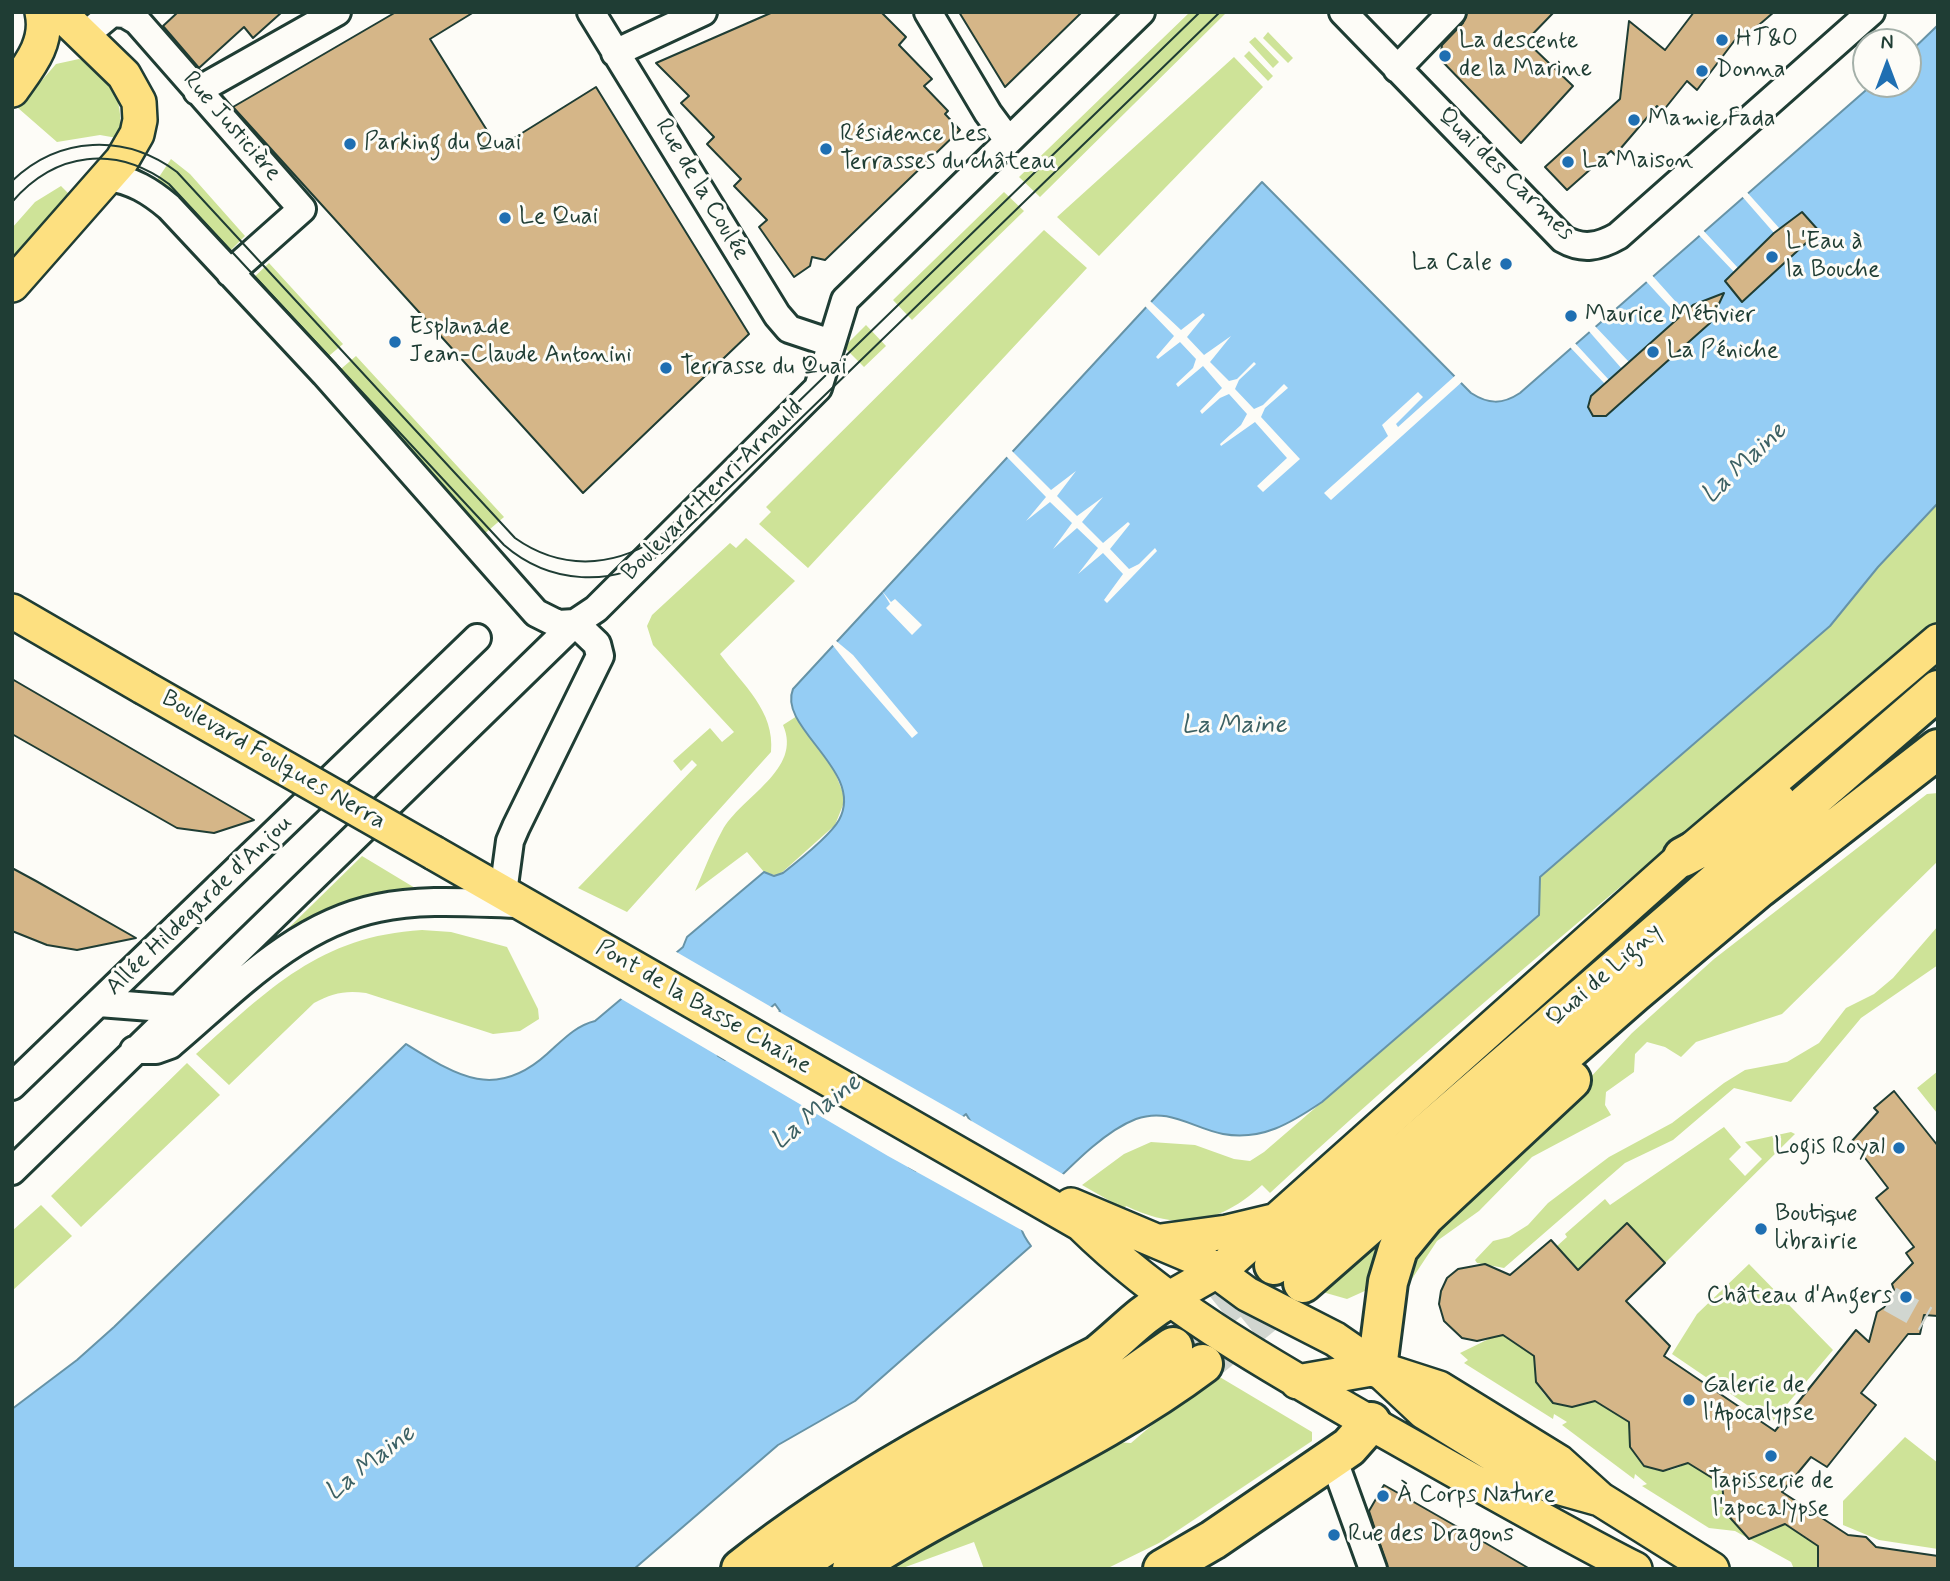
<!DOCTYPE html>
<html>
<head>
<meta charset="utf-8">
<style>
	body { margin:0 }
	#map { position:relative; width:1950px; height:1581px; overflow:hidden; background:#fdfcf7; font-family:Mynerve,sans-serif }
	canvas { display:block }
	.frame { position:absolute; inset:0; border:14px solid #1f3d34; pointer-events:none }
	.north { position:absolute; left:1852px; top:28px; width:70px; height:70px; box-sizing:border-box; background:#fdfcf7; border:2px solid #a4b0a9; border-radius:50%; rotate:0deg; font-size:19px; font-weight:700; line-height:28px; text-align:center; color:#1f3d34 }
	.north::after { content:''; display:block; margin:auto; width:24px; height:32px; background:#1f6fb2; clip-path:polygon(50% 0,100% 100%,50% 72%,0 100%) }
</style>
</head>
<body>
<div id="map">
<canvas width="1950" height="1581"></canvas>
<div class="frame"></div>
<div class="north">N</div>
</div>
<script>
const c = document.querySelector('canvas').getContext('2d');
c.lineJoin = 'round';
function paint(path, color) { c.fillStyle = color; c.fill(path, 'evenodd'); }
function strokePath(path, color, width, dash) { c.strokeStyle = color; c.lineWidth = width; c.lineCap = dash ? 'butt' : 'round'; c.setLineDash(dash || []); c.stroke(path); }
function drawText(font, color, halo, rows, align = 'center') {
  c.font = font + ' Mynerve,sans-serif'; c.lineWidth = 6; c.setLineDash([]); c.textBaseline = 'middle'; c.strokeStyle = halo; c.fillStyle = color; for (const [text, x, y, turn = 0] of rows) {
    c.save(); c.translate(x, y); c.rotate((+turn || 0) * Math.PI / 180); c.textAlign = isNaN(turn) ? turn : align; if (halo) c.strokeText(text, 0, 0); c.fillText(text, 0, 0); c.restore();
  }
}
paint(new Path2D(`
	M1190,12h37l-187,185 -21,-20z
	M1268,32l25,26 -5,5 -25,-25z
	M1255,37l24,25 -6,6 -24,-26z
	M1249,51l24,25 -5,5 -24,-25z
	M1234,57l29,30 -164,169 -42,-39z
	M79,59c32,8 49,51 38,79l-17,-3 -43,7 -39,-34 38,-44z
	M171,159l19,15 55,62 -19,19 -71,-72z
	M61,186l10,10 -59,69v-37l23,-26z
	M1004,192l20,19 -112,109 -19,-20z
	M1044,230l43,38 -279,300 -49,-44 12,-12 -5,-5z
	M269,263l74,81 -20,17 -73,-80z
	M866,325l20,21 -22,21 -20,-20z
	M356,356l148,161 -22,19 -147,-162z
	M1938,503v119c-225,189 -453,372 -668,571l-8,-8c-41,38 -82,47 -136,21l-2,3 -42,-24 42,-31 27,-12 44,3 39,14 16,2 14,-9 275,-237 1,-38 290,-251 48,-59z
	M746,538l49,43 -75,73c23,31 55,57 51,98l-144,160 -49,-24 119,-123 -5,-5 -11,11 -8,-10 37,-33 12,14 12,-10 -81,-87 -6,-19 5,-11 78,-72 6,5z
	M797,716l37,54 9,23v12l-8,20 -57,51 -14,-4 -17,-20 -52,39c9,-20 17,-42 27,-60 19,-35 81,-61 61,-106z
	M1938,793v68l-156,153 -86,28 -15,15 -16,-10 -18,-5 -12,12 -1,18 -28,20 -1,13 6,10 -79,42 -53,54 -42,30 -35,53 6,-40 162,-155 62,-66 82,-74 213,-165z
	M362,856l63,38 -163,60z
	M1938,926v39l-77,53 -70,84 -57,-14 -61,52 -48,23 -121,105 -27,-5 -2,-3 18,-19 16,-4 19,-12 20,-22 61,-46 63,-34 52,-40 21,-13 42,-8 32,-19 27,-35 28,-14 19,-16z
	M422,930l29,2 56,15 31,62 1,10 -19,12 -27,3 -127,-41c-20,-3 -34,0 -52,10l-85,82 -33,-31c73,-65 124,-118 226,-124z
	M187,1063l33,32 -139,132 -30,-31z
	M1938,1071v41l-1,1 -20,-25z
	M1724,1127l17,20 -12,12 16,17 17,-17 -17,-17 46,-10 4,2 -130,129 -87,7 -21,-24 10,-9 -2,-3 40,-35 5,6z
	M41,1205l31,31 -60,55v-60z
	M1399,1221l-32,69 -20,9 -28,-8z
	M1749,1264l84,86 -61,72 -100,-68 25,-40z
	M1501,1333l36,25c-10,35 25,61 56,41l39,25c-11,35 26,61 55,38l38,23c-9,37 29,65 59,38l37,25 -2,21h-25l-3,-7 -56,-31 -26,-3 -67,-42 5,-2 -12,-10 -1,5 -72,-54 5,-3 -13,-8 -1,5 -89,-56 4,-3 -8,-7z
	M1213,1373l99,59v9l-153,102 -53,26h-122l-10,-27 -74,27h-19l233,-127 17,1z
	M1905,1437l33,26v86l-59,-9 -36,-15v-24z`), '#cee398');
const water = new Path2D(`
	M1938,25v478l-60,64 -48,59 -290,251 -1,38 -217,187c-31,21 -60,39 -99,32 -31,-6 -54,-27 -87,-15 -39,15 -79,63 -111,92 -8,14 -3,23 6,35l-176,155 -77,44 -144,124h-622v-160l65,-49 37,-33 292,-283c51,32 89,57 141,10 16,-14 28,-28 48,-33l88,-74 4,-10 77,-65 10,4 9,-3c14,-11 47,-37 56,-53 27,-49 -62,-92 -46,-131l469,-507 209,211c17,11 31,12 49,0l353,-309h35v-30zM775,1004l5,7 -55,49 -7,-4 -1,-3zM966,1114l5,8 -55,49 -7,-4 -1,-3z`);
paint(water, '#95cdf4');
strokePath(water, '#6693a7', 2);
paint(new Path2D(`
	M1745,190l35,39 -6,4 -34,-39z
	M1701,228l37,40 -4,4 -37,-39z
	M1650,273l35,39 -6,5 -35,-38z
	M1149,300l32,30 22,-17 2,2 -18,22 17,18 27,-19 -21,26 19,19 8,-2 17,-17 2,2 -17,16 -4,9 19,20 9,-4 21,-21 4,4 -23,20 -4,9 39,42 -37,33 -6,-6 30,-28 -32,-36 -34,24 -1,-2 21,-19 6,-11 -18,-20 -9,4 -18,16 -2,-3 22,-23 -19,-22 -25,21 -2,-3 17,-16 3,-9 -16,-17 -22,17 -2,-2 18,-21 -30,-31z
	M1593,324l36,38 -7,7 -35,-40z
	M1574,342l35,38 -4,4 -36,-38z
	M1457,374l6,7 -132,119 -7,-7 64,-57 -6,-11 36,-33 5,5 -27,27 2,3z
	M1010,449l41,41 25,-19 -19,25 20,20 26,-19 -21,25 21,21 25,-21 2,2 -20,25 19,20 10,-5 16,-16 2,3 -50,52 -3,-3 19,-26 -20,-21 -25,21 20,-26 -21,-20 -24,21 19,-26 -22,-21 -24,19 20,-24 -41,-42z
	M882,591l9,11 4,-3 27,26 -10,10 -26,-27 4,-4z
	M835,640l18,15 65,78 -6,5 -66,-76 -15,-19z
	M673,950l100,58 -52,46 2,3 53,-47 190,108 -54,47 2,3 54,-49 100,58 -40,36 -4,6 1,13 -137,-76 -270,-159z`), '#fdfcf7');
const building = new Path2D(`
	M178,12h104l-29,26 -9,-11 -45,41 -36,-42z
	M396,12h78l-44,27 68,109 98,-61 153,247 -166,159 -350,-386z
	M773,12h108l25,25 -7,8 33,34 -8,7 24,25 -3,3 15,16 -135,130 -13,-3 -2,9 -16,11 -35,-50 8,-7 -33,-34 7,-7 -34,-35 7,-7 -33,-34 8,-7 -33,-33z
	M959,12h123l-77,75z
	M1467,12h87l-28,29 47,45 -52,57 -81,-84 2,-14 21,-22z
	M1694,12h80l-36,31 -3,-3 -38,50 -10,-9 -24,30 -6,-5 -42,49 -4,-4 -44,39 -22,-23 75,-68 9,-78 36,29z
	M1802,212l17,19 -77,71 -17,-21 49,-48z
	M1724,293l-14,30 -104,93h-13l-5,-9 3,-11 102,-91z
	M12,679l242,141 -40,13 -37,-5 -165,-94z
	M12,868l24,13 100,57 -59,12 -30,-5 -35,-14z
	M1894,1091l44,55v170l-14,-1 -4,19h-12l-47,59 15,12 -49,62 -16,-10 -29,35 66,43 18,2 10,10 62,9v13h-120v-23l-33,-22 -36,15 -24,-27 -3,-28 -34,-21 -25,8 -19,-5 -14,-19 -1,-25 -34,-21 -23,6 -19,-4 -17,-21 -2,-26 -31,-21 -26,6 -15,-3 -18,-17 -5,-17 2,-13 6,-13 11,-9 27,-5 25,11 41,-35 27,30 49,-47 38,40 -39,38 44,45 -6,10 111,75 81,-101 13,12 8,-30 9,-6 8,-16 -2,-6 21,-21 -7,-10 8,-6 -38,-49 12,-10 -36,-47 26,-29 -4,-4z
	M1384,1485l98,56 48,28h-142l-19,-58z`);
paint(building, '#d5b688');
strokePath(building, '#1f3d34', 2);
strokePath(new Path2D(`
	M1890,1299l36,20`), '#d1d6d0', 26, [26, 13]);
strokePath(new Path2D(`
	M1176,1345l98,-80
	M1205,1363l98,-80`), '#d1d6d0', 38, [38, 19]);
const minor = new Path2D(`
	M591,12l186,303 12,14 42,14
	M928,12l60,101 20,27
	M1343,12l220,227c19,11 36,8 55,-3l253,-224
	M83,37l29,-24 13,1 12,7 165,188 -72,64
	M615,53l88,-41
	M1397,69l55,-57
	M197,91l140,-79
	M108,177c24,3 42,14 61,30l156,167 211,239 22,11 17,-1
	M503,893l7,-52 6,-14 84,-171 -3,-12 -22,-21
	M99,1003l78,6
	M134,1050h22l14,-5c63,-53 124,-120 208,-137 47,-10 96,-5 144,-4
	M12,1086l465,-448
	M12,1171l563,-548 21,-14 222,-221 27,-88 296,-288
	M1333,1458l40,111`);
const major = new Path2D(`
	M12,90c17,-24 37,-47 30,-78
	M12,285l110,-125 15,-26 3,-14 -1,-18 -15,-27 -65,-63
	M12,611l131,76
	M434,853l647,371c85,84 190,142 293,201 87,49 173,99 261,144
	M1071,1205l130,55 46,34 88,45 42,29 47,44 112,69 64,18
	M1161,1241l66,-9 46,-11
	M1168,1299l56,-32 459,-410 255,-216
	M1297,1382l80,-14 62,20 120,74 41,37 112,70`);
const highway = new Path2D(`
	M1683,857l56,-30 37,-26
	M1274,1265l664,-575
	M1303,1283l331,-290 125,-105 179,-139
	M1377,1368l11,-86 10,-33 27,-33 146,-136
	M741,1569c109,-87 233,-151 357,-214 25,-20 42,-40 70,-56
	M790,1569l99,-65 234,-122 50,-35
	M852,1569c113,-74 242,-123 351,-205
	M1163,1569l50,-29 120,-82 16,-11 22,-25`);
strokePath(minor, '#1f3d34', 32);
strokePath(major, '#1f3d34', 38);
strokePath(highway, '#1f3d34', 44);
strokePath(minor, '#fdfcf7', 26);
strokePath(major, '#fde080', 33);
strokePath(highway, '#fde080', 38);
strokePath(new Path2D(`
	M12,181c47,-45 113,-48 165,-9l338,366c45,32 96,30 142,1l543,-527
	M12,202c44,-51 104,-57 157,-18l335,361c45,39 109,44 158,8l558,-541`), '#1f3d34', 2);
const majorBridge = new Path2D(`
	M143,687l291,166`);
strokePath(majorBridge, '#1f3d34', 38, []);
strokePath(majorBridge, '#fde080', 33);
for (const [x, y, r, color] of [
	[1722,40,7,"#1f6fb2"],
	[1445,56,7,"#1f6fb2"],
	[1702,71,7,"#1f6fb2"],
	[1634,120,7,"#1f6fb2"],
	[350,144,7,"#1f6fb2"],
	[826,149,7,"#1f6fb2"],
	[1568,162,7,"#1f6fb2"],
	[505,218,7,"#1f6fb2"],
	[1772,257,7,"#1f6fb2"],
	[1506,264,7,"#1f6fb2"],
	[1571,316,7,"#1f6fb2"],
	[395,342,7,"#1f6fb2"],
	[1653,352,7,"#1f6fb2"],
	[666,368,7,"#1f6fb2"],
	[1899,1148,7,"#1f6fb2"],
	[1761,1229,7,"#1f6fb2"],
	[1906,1297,7,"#1f6fb2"],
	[1689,1400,7,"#1f6fb2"],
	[1771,1456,7,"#1f6fb2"],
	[1383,1496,7,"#1f6fb2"],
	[1334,1535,7,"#1f6fb2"]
]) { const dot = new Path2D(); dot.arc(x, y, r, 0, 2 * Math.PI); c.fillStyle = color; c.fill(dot); strokePath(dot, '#fdfcf7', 2.5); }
drawText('24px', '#1f3d34', '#fdfcf7', [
	["HT&O",1736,40],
	["La descente",1459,42],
	["de la Marine",1459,70],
	["Donna",1716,71],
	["Mamie Fada",1648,120],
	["Résidence Les",840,135],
	["Terrasses du château",840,163],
	["Parking du Quai",364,144],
	["La Maison",1582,162],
	["Le Quai",519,218],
	["L'Eau à",1786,243],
	["la Bouche",1786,271],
	["La Cale",1492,264,"right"],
	["Maurice Métivier",1585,316],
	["Esplanade",409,328],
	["Jean-Claude Antonini",409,356],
	["La Péniche",1667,352],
	["Terrasse du Quai",680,368],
	["Logis Royal",1885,1148,"right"],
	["Boutique",1775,1215],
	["librairie",1775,1243],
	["Château d'Angers",1892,1297,"right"],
	["Galerie de",1703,1386],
	["l'Apocalypse",1703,1414],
	["Tapisserie de",1771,1482,"center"],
	["l'apocalypse",1771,1510,"center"],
	["À Corps Nature",1397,1496],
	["Rue des Dragons",1348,1535]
], 'left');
drawText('24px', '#1f3d34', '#fdfcf7', [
	["Rue Justicière",231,127,49],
	["Quai des Carmes",1505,175,44],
	["Rue de la Coulée",701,190,59],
	["Boulevard Henri Arnauld",713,491,-45],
	["Boulevard Foulques Nerra",273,761,30],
	["Allée Hildegarde d'Anjou",200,906,-44],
	["Quai de Ligny",1605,976,-41],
	["Pont de la Basse Chaîne",703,1008,30]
]);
drawText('italic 26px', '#3c6164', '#fdfcf7', [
	["La Maine",1745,464,-43],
	["La Maine",1234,727],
	["La Maine",817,1113,-38],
	["La Maine",371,1464,-38]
]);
</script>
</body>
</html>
